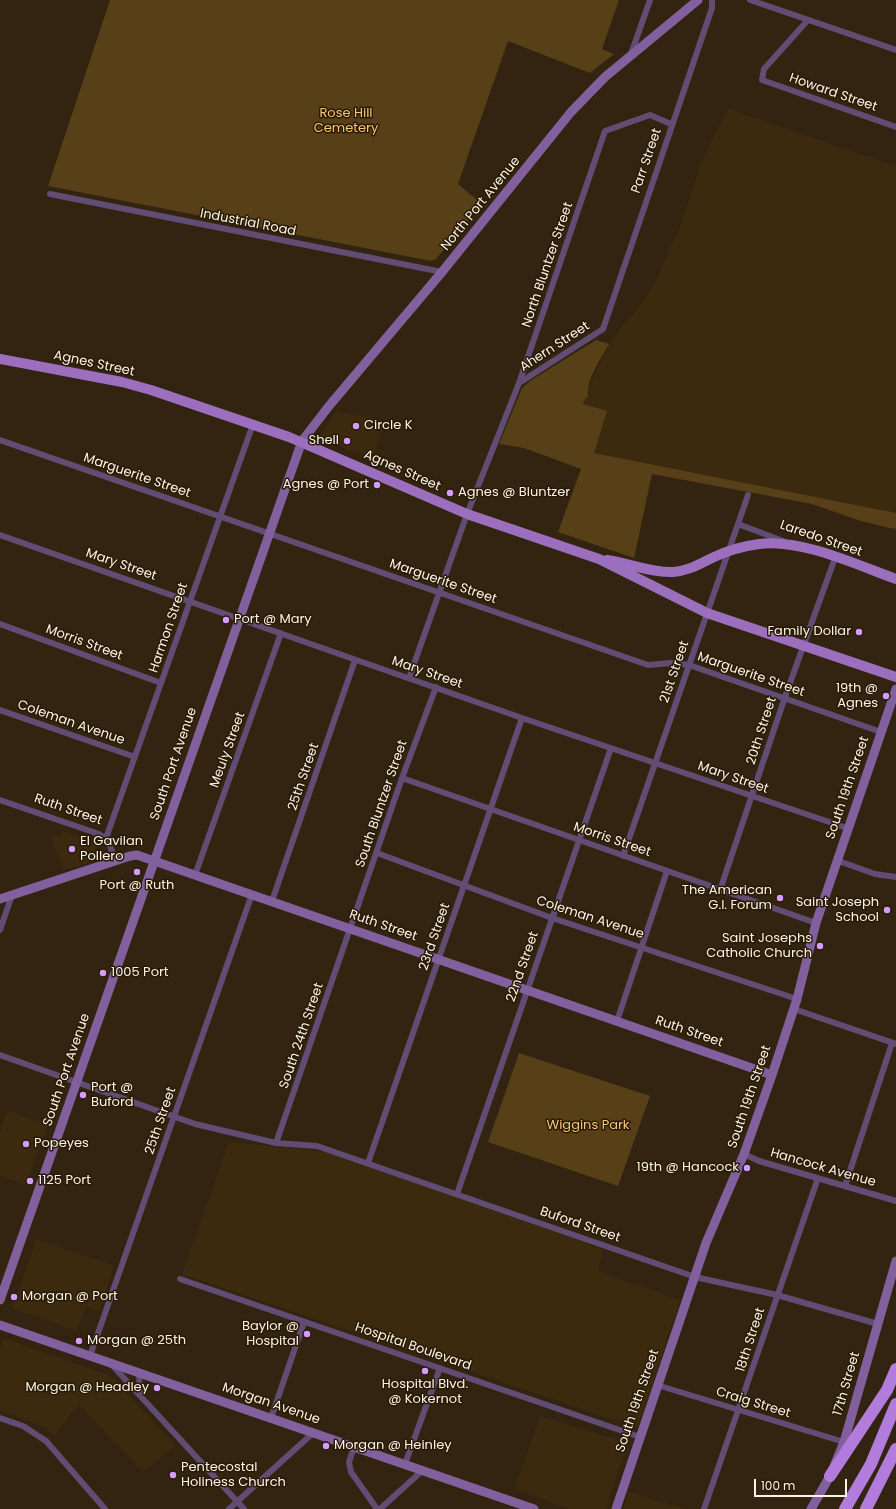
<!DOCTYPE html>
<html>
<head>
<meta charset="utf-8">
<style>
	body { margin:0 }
	#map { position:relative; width:896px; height:1509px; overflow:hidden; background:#322410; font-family:Poppins,sans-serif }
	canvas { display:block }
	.scale { position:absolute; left:754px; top:1479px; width:93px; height:18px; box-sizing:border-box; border:2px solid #fcf3e7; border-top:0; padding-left:5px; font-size:12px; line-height:14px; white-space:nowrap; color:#fcf3e7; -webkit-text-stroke:3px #281b06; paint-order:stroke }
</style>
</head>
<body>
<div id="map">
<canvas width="896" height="1509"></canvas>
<div class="scale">100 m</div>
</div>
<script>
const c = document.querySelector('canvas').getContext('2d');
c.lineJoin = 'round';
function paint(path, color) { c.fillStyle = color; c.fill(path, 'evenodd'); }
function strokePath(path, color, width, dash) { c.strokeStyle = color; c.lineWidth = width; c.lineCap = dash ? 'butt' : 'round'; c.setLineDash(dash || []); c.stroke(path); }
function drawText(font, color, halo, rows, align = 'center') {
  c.font = font + ' Poppins,sans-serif'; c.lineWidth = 3; c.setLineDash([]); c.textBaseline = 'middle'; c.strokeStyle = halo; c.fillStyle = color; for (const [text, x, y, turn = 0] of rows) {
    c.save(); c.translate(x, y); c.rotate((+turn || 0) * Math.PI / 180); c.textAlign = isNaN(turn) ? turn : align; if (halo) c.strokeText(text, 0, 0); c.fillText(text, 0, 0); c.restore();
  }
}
paint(new Path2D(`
	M729,109l167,57v347l-303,-60 14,-41 -24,-8 1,-4 4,-3 -1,-7 22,-46 37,-47 13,-22 12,-31 6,-9 23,-69 11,-25z
	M336,412l50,9 -14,38 -53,-21z
	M62,831l36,12 -7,19 -28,8 -12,-34h9z
	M7,1110l41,15 -22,60 -26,-9v-44z
	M229,1142l100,10 274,97 -5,22 82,29 -42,128 -456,-154z
	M37,1239l77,27 -15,46 -13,-5 -10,24 -64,-23z
	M4,1338l107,38 64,69 -32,27 -64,-67 -25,31 -10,-9 -44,-17v-60z
	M540,1416l88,27 -22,66h-37l-55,-20z
	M629,1492l56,17h-62z`), '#3c2a0f');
paint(new Path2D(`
	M110,0h509l-17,49 12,5 -24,19 -82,-32 -50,143 24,20 -46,55 -5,2 -383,-75z
	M596,340l13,4c-8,15 -23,35 -21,53l-4,3 -1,4 24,7 -13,42 302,60v15l-2,1 -33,-8 -49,-17 -160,-30 -18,84 -76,-26 23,-63 -57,-21 -25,-4 23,-56 8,-7z
	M519,1053l131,43 -32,90 -130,-44z`), '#573f18');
strokePath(new Path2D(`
	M750,0l146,50
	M808,20l-44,49 -2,11 134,47
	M631,54l19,-54
	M50,194l392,78
	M519,383l84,-54 109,-321v-8
	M0,440l648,225 23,-2 18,2 192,67
	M738,524l45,17
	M0,535l522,183 325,110
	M0,624l161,59
	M409,678l58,-164 52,-131 86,-252 45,-16 21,9
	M0,710l135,47
	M402,778l414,145
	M0,800l99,34 9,7 8,20
	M106,838l147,-414
	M377,853l175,65 245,81
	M623,856l125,-361
	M836,860l39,14 21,3
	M195,875l86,-242
	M720,890l65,-193 50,-139
	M272,901l83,-241
	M0,930l12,-35
	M794,1009l102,35
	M617,1021l50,-150
	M0,1055l195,69 81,19 126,-365 34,-91
	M276,1143l41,3 378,131 82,18 101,29
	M744,1154l15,7 137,40
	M368,1163l154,-445
	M845,1186l47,-143
	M457,1194l154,-446
	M180,1279l460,158
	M90,1356l162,-462
	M111,1364l133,145
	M139,1373l1,22
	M657,1385l187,57
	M0,1418l23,8 23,15 59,68
	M271,1418l33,-96
	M354,1447l-5,15 2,10 26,37
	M405,1464l35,-96
	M229,1509l84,-76
	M380,1509l43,-39
	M704,1509l114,-331`), '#614c73', 6);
strokePath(new Path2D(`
	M0,899l130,-43 7,-1 635,220
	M0,1300l302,-859 27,-35 113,-134 129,-160 34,-35 93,-77
	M0,1325l534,184
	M616,1509l90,-266 38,-89 28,-79 25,-76 19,-76 80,-234
	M811,1509l19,-33 14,-34 52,-181`), '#82609d', 9);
strokePath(new Path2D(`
	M0,359l122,23 29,8 138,47 178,77 132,45 108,54 189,64
	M607,560c22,3 44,13 66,12 15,-1 26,-8 39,-14 14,-7 32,-12 47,-14 41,-6 98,21 137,35`), '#9b6fbe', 10);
strokePath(new Path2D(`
	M830,1476l57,-86 9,-21
	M845,1509l26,-45 25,-60
	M866,1509l30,-60`), '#b27cdc', 12);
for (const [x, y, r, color] of [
	[356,426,4,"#d29dfd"],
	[347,441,4,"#d29dfd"],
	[377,485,4,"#d29dfd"],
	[450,493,4,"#d29dfd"],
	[226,620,4,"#d29dfd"],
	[859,632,4,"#d29dfd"],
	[886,696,4,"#d29dfd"],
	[72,849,4,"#d29dfd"],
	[137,872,4,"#d29dfd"],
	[780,898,4,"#d29dfd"],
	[887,910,4,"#d29dfd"],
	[820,946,4,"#d29dfd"],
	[103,973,4,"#d29dfd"],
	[83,1095,4,"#d29dfd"],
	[26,1144,4,"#d29dfd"],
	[747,1168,4,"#d29dfd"],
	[30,1181,4,"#d29dfd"],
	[14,1297,4,"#d29dfd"],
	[307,1334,4,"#d29dfd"],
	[79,1341,4,"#d29dfd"],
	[425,1371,4,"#d29dfd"],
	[157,1388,4,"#d29dfd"],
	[326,1446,4,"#d29dfd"],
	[173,1475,4,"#d29dfd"]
]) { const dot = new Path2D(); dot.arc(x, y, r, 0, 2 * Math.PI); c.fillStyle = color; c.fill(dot); strokePath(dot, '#281b06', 1.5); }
drawText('13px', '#fcf3e7', '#281b06', [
	["Howard Street",833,93,19],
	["Parr Street",647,161,-71],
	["North Port Avenue",481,204,-51],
	["Industrial Road",248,223,11],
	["North Bluntzer Street",548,265,-71],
	["Ahern Street",555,347,-33],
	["Agnes Street",94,364,12],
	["Agnes Street",402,471,24],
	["Marguerite Street",137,476,19],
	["Laredo Street",821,539,19],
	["Mary Street",121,565,19],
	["Marguerite Street",443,582,19],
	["Harmon Street",169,628,-71],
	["Morris Street",84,643,20],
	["21st Street",675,672,-71],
	["Mary Street",427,673,19],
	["Marguerite Street",751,675,19],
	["Coleman Avenue",71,723,19],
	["20th Street",762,731,-72],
	["Meuly Street",228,750,-70],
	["South Port Avenue",174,764,-71],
	["25th Street",304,777,-71],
	["Mary Street",733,778,19],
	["South 19th Street",848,788,-71],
	["South Bluntzer Street",382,804,-71],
	["Ruth Street",68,810,19],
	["Morris Street",612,840,19],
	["Coleman Avenue",590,918,18],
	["Ruth Street",383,926,19],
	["23rd Street",435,937,-71],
	["22nd Street",523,967,-71],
	["Ruth Street",689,1032,19],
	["South 24th Street",302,1036,-71],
	["South Port Avenue",67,1070,-71],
	["South 19th Street",750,1097,-71],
	["25th Street",161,1121,-71],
	["Hancock Avenue",823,1168,16],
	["Buford Street",580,1225,19],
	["18th Street",751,1340,-72],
	["Hospital Boulevard",413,1347,19],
	["17th Street",847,1384,-74],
	["South 19th Street",638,1401,-71],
	["Craig Street",753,1403,17],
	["Morgan Avenue",271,1404,19]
]);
drawText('13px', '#fcc574', '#281b06', [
	["Rose Hill",346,114],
	["Cemetery",346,129],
	["Wiggins Park",588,1126]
]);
drawText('13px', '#fcf3e7', '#281b06', [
	["Circle K",364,426],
	["Shell",339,441,"right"],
	["Agnes @ Port",369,485,"right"],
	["Agnes @ Bluntzer",458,493],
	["Port @ Mary",234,620],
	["Family Dollar",851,632,"right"],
	["19th @",878,689,"right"],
	["Agnes",878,704,"right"],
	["El Gavilan",80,842],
	["Pollero",80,857],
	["Port @ Ruth",137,886,"center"],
	["The American",772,891,"right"],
	["G.I. Forum",772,906,"right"],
	["Saint Joseph",879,903,"right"],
	["School",879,918,"right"],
	["Saint Josephs",812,939,"right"],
	["Catholic Church",812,954,"right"],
	["1005 Port",111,973],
	["Port @",91,1088],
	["Buford",91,1103],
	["Popeyes",34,1144],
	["19th @ Hancock",739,1168,"right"],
	["1125 Port",38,1181],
	["Morgan @ Port",22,1297],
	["Baylor @",299,1327,"right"],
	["Hospital",299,1342,"right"],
	["Morgan @ 25th",87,1341],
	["Hospital Blvd.",425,1385,"center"],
	["@ Kokernot",425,1400,"center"],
	["Morgan @ Headley",149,1388,"right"],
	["Morgan @ Heinley",334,1446],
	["Pentecostal",181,1468],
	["Holiness Church",181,1483]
], 'left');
</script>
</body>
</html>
